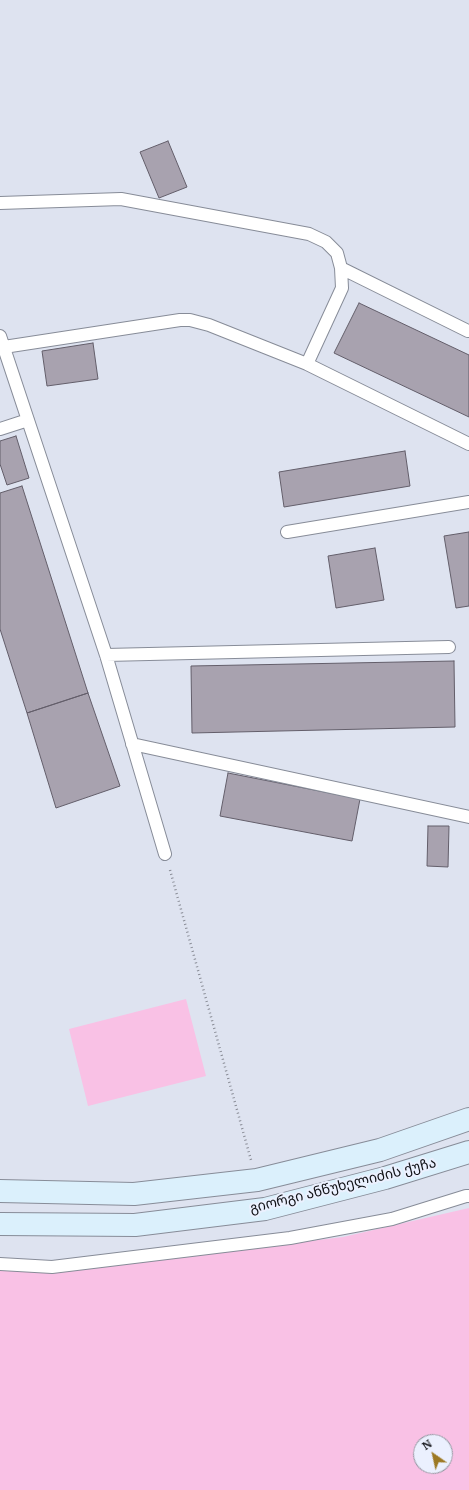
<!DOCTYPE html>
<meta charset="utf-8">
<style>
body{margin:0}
#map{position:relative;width:469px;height:1490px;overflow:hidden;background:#dee3f0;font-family:Merriweather,serif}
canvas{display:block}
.north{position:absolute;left:413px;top:1434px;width:40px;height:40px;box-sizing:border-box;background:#ebf0fe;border:1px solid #9397a1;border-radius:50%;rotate:326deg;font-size:11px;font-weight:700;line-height:16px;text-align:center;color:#101116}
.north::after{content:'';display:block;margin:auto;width:14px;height:18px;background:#9d7924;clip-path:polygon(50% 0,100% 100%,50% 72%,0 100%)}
</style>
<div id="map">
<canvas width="469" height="1490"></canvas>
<div class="north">N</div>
</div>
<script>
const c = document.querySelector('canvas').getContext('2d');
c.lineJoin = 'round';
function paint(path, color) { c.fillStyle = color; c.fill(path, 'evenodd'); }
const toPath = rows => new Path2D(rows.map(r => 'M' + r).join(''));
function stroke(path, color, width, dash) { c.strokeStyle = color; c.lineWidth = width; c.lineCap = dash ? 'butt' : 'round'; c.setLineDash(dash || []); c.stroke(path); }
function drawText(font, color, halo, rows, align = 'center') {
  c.font = font + ' Merriweather,"Noto Sans Georgian",serif'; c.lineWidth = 4; c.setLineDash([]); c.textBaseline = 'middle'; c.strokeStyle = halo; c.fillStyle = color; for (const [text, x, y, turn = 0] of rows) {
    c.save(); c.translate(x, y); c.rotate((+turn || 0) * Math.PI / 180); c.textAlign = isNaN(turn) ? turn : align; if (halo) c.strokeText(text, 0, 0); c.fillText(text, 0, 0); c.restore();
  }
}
paint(toPath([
 [186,999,206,1076,88,1106,69,1029],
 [469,1208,469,1490,0,1490,0,1270,50,1272,343,1237],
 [421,1442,445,1442,445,1466,421,1466]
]), '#f9c1e5');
const building = toPath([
 [168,141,187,187,159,198,140,152,168,141],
 [359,303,469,355,469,417,334,353,359,303],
 [93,343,98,379,47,386,42,351,93,343],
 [16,436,29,478,7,485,0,464,0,441,16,436],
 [405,451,410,486,284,507,279,472,405,451],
 [22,486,88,693,27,713,0,629,0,493,22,486],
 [469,532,469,606,456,608,444,536,469,532],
 [375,548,384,600,336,608,328,556,375,548],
 [454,661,455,727,192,733,191,666,454,661],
 [88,693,120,786,56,808,27,713,88,693],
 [228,773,360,799,352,841,220,816,228,773],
 [428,826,449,826,448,867,427,866,428,826]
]);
paint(building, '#a8a2af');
stroke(building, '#635e6a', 1);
const service = toPath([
 [0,203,121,199,309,234,326,242,337,253,341,268,342,288,307,364],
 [341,268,468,331],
 [0,336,106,655,165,854],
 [4,347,180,320,190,320,209,325,307,364,469,444],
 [0,429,28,420],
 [287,532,469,502],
 [106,655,449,647],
 [132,744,469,817],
 [0,1264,52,1267,290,1238,392,1219,466,1196,469,1196]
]);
const secondary = toPath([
 [0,1191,134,1194,257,1180,380,1150,469,1119],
 [0,1224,135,1225,265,1209,385,1178,469,1152]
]);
stroke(service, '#878c98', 14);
stroke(secondary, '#878c98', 24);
stroke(toPath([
 [170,870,251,1160]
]), '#8b8e98', 2.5, [1, 3]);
stroke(service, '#fff', 12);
stroke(secondary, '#dbf0fc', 22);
drawText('14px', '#101116', '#ebf0fe', [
 ["გიორგი ანწუხელიძის ქუჩა",343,1186,-14]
]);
</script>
